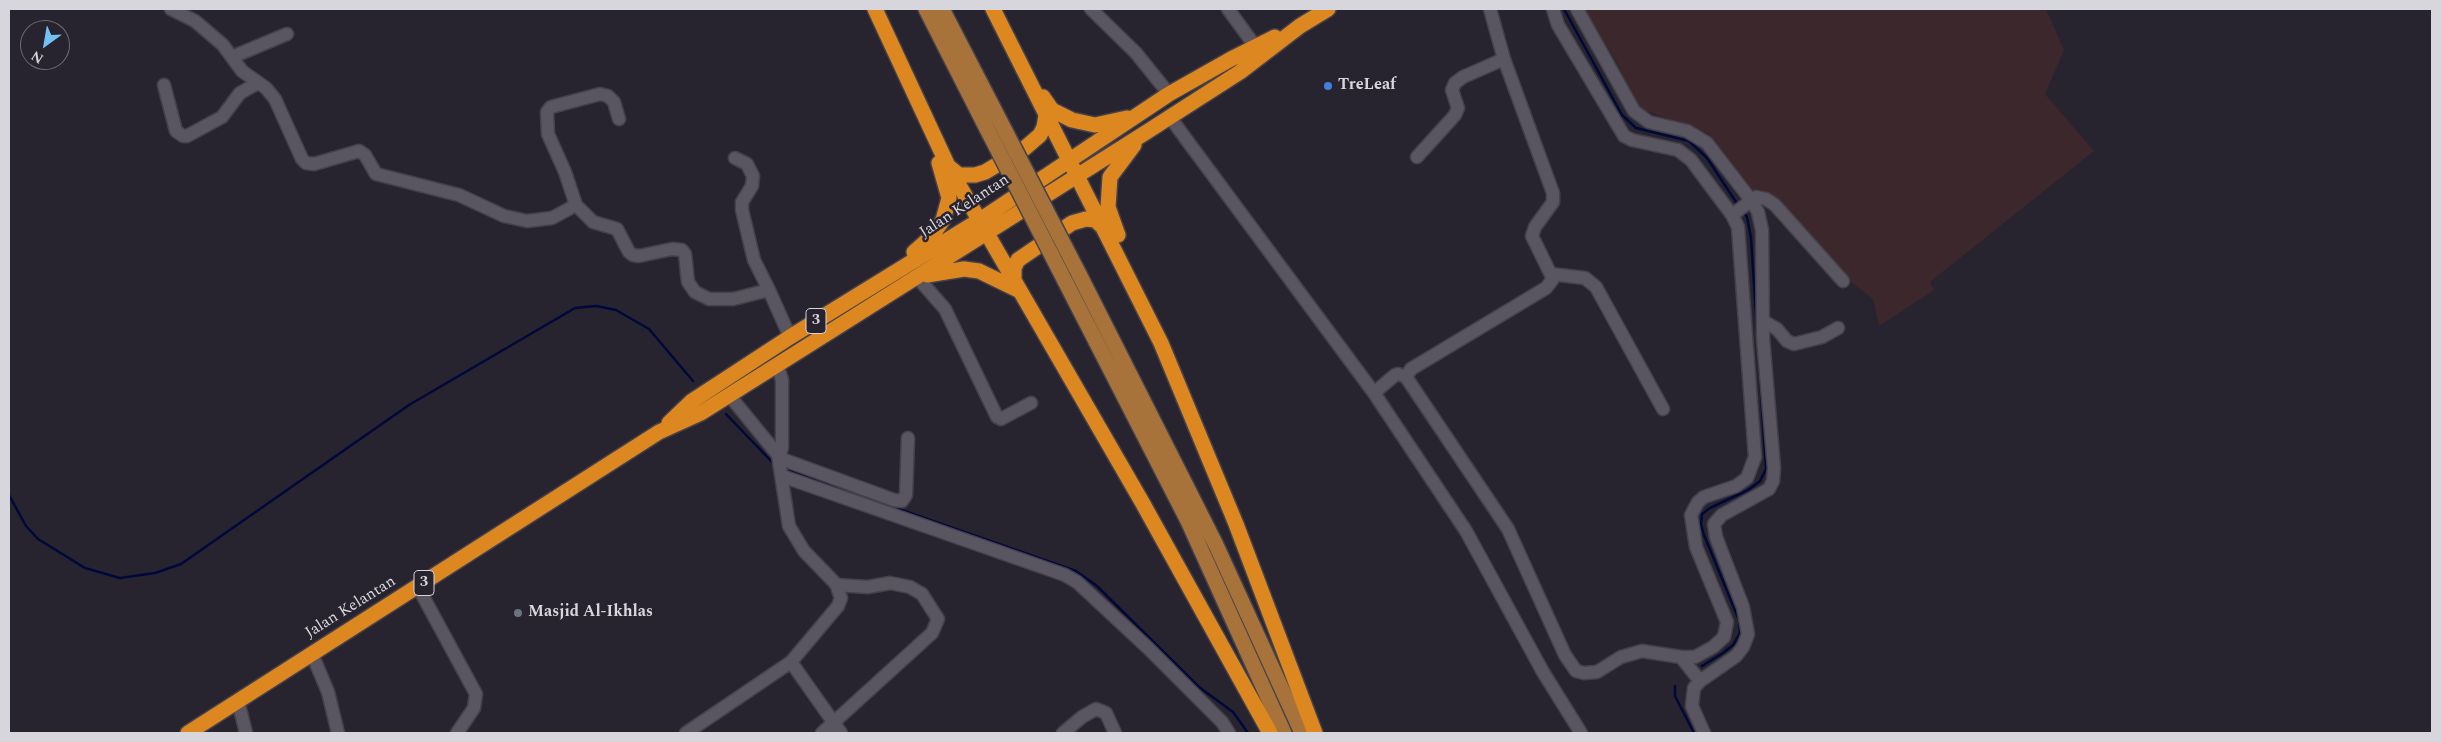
<!DOCTYPE html>
<style>
body{margin:0}
#map{position:relative;width:2441px;height:742px;overflow:hidden;background:#27242f;font-family:Spectral,serif}
canvas{display:block}
.frame{position:absolute;inset:0;border:10px solid #d8d6dd;pointer-events:none}
.north{position:absolute;left:20px;top:20px;width:50px;height:50px;box-sizing:border-box;background:#27242f;border:1px solid #6e6b75;border-radius:50%;rotate:212deg;font-size:14px;font-weight:700;line-height:20px;text-align:center;color:#d8d6dd}
.north::after{content:'';display:block;margin:auto;width:18px;height:22px;background:#71c1f5;clip-path:polygon(50% 0,100% 100%,50% 72%,0 100%)}
</style>
<div id="map">
<canvas width="2441" height="742"></canvas>
<div class="frame"></div>
<div class="north">N</div>
</div>
<script>
const c = document.querySelector('canvas').getContext('2d');
c.lineJoin = 'round';
function paint(path, color) { c.fillStyle = color; c.fill(path, 'evenodd'); }
const toPath = rows => new Path2D(rows.map(r => 'M' + r).join(''));
function stroke(path, color, width, dash) { c.strokeStyle = color; c.lineWidth = width; c.lineCap = dash ? 'butt' : 'round'; c.setLineDash(dash || []); c.stroke(path); }
function drawText(font, color, halo, rows, align = 'center') {
  c.font = font + ' Spectral,serif'; c.lineWidth = 5; c.setLineDash([]); c.textBaseline = 'middle'; c.strokeStyle = halo; c.fillStyle = color; for (const [text, x, y, turn = 0] of rows) {
    c.save(); c.translate(x, y); c.rotate((+turn || 0) * Math.PI / 180); c.textAlign = isNaN(turn) ? turn : align; if (halo) c.strokeText(text, 0, 0); c.fillText(text, 0, 0); c.restore();
  }
}
paint(toPath([
 [1583,9,2046,9,2064,50,2045,94,2094,151,1930,282,1934,290,1879,326,1873,299,1841,274,1755,194,1709,134,1644,110,1634,100,1616,61,1585,14]
]), '#3b272c');
stroke(toPath([
 [1564,9,1622,115,1636,128,1689,141,1707,158,1738,205],
 [726,414,773,463],
 [790,471,1076,571,1097,586,1199,687,1233,712,1248,733],
 [9,495,26,526,38,539,85,568,120,578,155,573,181,564,409,405,575,308,596,306,616,310,649,329,693,381],
 [1702,666,1723,653,1733,645,1740,633,1739,620,1704,535,1701,524,1702,514,1710,508,1748,490,1760,481,1766,469,1751,238,1747,217,1743,211],
 [1675,686,1675,696,1694,733]
]), '#00083a', 2.5);
const minor = toPath([
 [171,9,195,21,223,45,242,71,266,88,275,99,302,159,306,163,314,164,359,151,365,155,376,174,459,195,504,216,527,221,552,218,576,205,593,222,617,229,629,252,633,255,639,256,672,249,682,250,685,254,688,282,695,292,709,299,733,299,769,290,790,337],
 [1091,9,1136,53,1169,94],
 [1228,9,1255,46],
 [1577,9,1634,111,1649,122,1687,131,1707,143,1751,200,1758,212,1762,230,1763,338,1774,468,1773,481,1769,489,1722,515,1714,524,1716,537,1743,607,1748,634,1743,647,1736,656,1700,681,1694,688,1692,706,1704,733],
 [232,57,287,34],
 [164,85,176,131,183,136,187,136,222,117,240,93,258,83],
 [1169,116,1374,393,1466,531,1543,672,1581,733],
 [1417,157,1455,115,1458,108,1452,90,1455,83,1463,77,1504,59],
 [735,158,747,164,753,176,752,186,742,202,742,210,754,260,769,290],
 [576,205,565,172,548,134,547,112,551,107,600,94,608,96,614,102,619,119],
 [1732,215,1756,197,1766,199,1775,205,1843,281],
 [1551,274,1585,278,1596,287,1663,409],
 [917,277,945,309,997,417,1001,419,1031,403],
 [1763,321,1777,329,1787,341,1794,344,1822,337,1838,328],
 [777,364,782,380,782,447,779,458,894,500,902,501,906,495,908,438],
 [1406,377,1411,369,1546,288,1553,279,1532,236,1535,227,1553,202,1553,193,1504,59,1490,9],
 [1374,393,1395,375,1398,374,1406,377,1508,529,1565,655,1576,671,1584,673,1597,672,1621,657,1642,651,1681,657,1695,657,1713,647,1724,637,1727,622,1696,547,1691,515,1698,502,1704,497,1736,486,1747,478,1755,457,1738,227,1732,215,1691,160,1678,150,1632,140,1624,136,1558,25,1553,9],
 [782,476,1065,575,1077,582,1148,648,1222,722,1229,733],
 [418,587,476,694,474,708,457,733],
 [312,654,328,692,338,733],
 [1681,657,1700,681],
 [791,662,841,733],
 [238,701,246,733],
 [686,733,791,662,838,606,841,598,836,584,804,551,789,526,778,455,729,395],
 [822,733,932,633,938,619,922,594,910,587,890,583,868,587,836,585],
 [1063,733,1082,717,1096,709,1106,713,1115,733]
]);
const major = toPath([
 [926,9,987,129],
 [942,9,1001,123],
 [1079,274,1216,545,1302,733],
 [1065,281,1188,521,1284,733]
]);
const highway = toPath([
 [875,9,948,166,1142,502,1270,733],
 [993,9,1161,343,1236,524,1315,733],
 [1043,97,1052,110,1072,120,1095,125,1127,118],
 [948,166,959,175,975,175,985,172,1025,148,1040,135,1044,127,1046,115],
 [1118,235,1108,207,1110,177,1134,145],
 [914,252,931,237,943,220,949,198,939,163],
 [927,275,964,269,979,271,1020,291],
 [1014,280,1014,268,1018,260,1072,223,1086,219,1095,220,1105,229],
 [669,423,692,401,790,337,980,220,1169,94,1231,59,1275,37],
 [188,733,659,432,701,413,1145,133,1240,72,1300,26,1328,9]
]);
stroke(minor, '#44414a', 15);
stroke(major, '#44414a', 18);
stroke(highway, '#44414a', 18);
stroke(minor, '#595561', 12);
stroke(major, '#a8733a', 15);
stroke(highway, '#dd8720', 15);
const majorBridge = toPath([
 [1001,123,1079,274],
 [987,129,1065,281]
]);
stroke(majorBridge, '#44414a', 18, []);
stroke(majorBridge, '#a8733a', 15);
for (const [x, y, r, color] of [
 [1328,86,5,"#3f7fe0"],
 [518,613,5,"#6b7280"]
]) { const dot = new Path2D(); dot.arc(x, y, r, 0, 2 * Math.PI); c.fillStyle = color; c.fill(dot); stroke(dot, '#27242f', 2); }
for (const [x, y, w] of [
 [816,321,20],
 [424,583,20]
]) { const box = new Path2D(); box.roundRect(x - w / 2, y - 12.5, w, 25, 4); c.fillStyle = '#27242f'; c.fill(box); stroke(box, '#d8d6dd', 1); }
drawText('bold 15px', '#d8d6dd', null, [
 ["3",816,321],
 ["3",424,583]
]);
drawText('bold 16px', '#d8d6dd', '#27242f', [
 ["TreLeaf",1338,86],
 ["Masjid Al-Ikhlas",528,613]
], 'left');
drawText('16px', '#d8d6dd', '#27242f', [
 ["Jalan Kelantan",965,207,-33],
 ["Jalan Kelantan",351,608,-32]
]);
</script>
